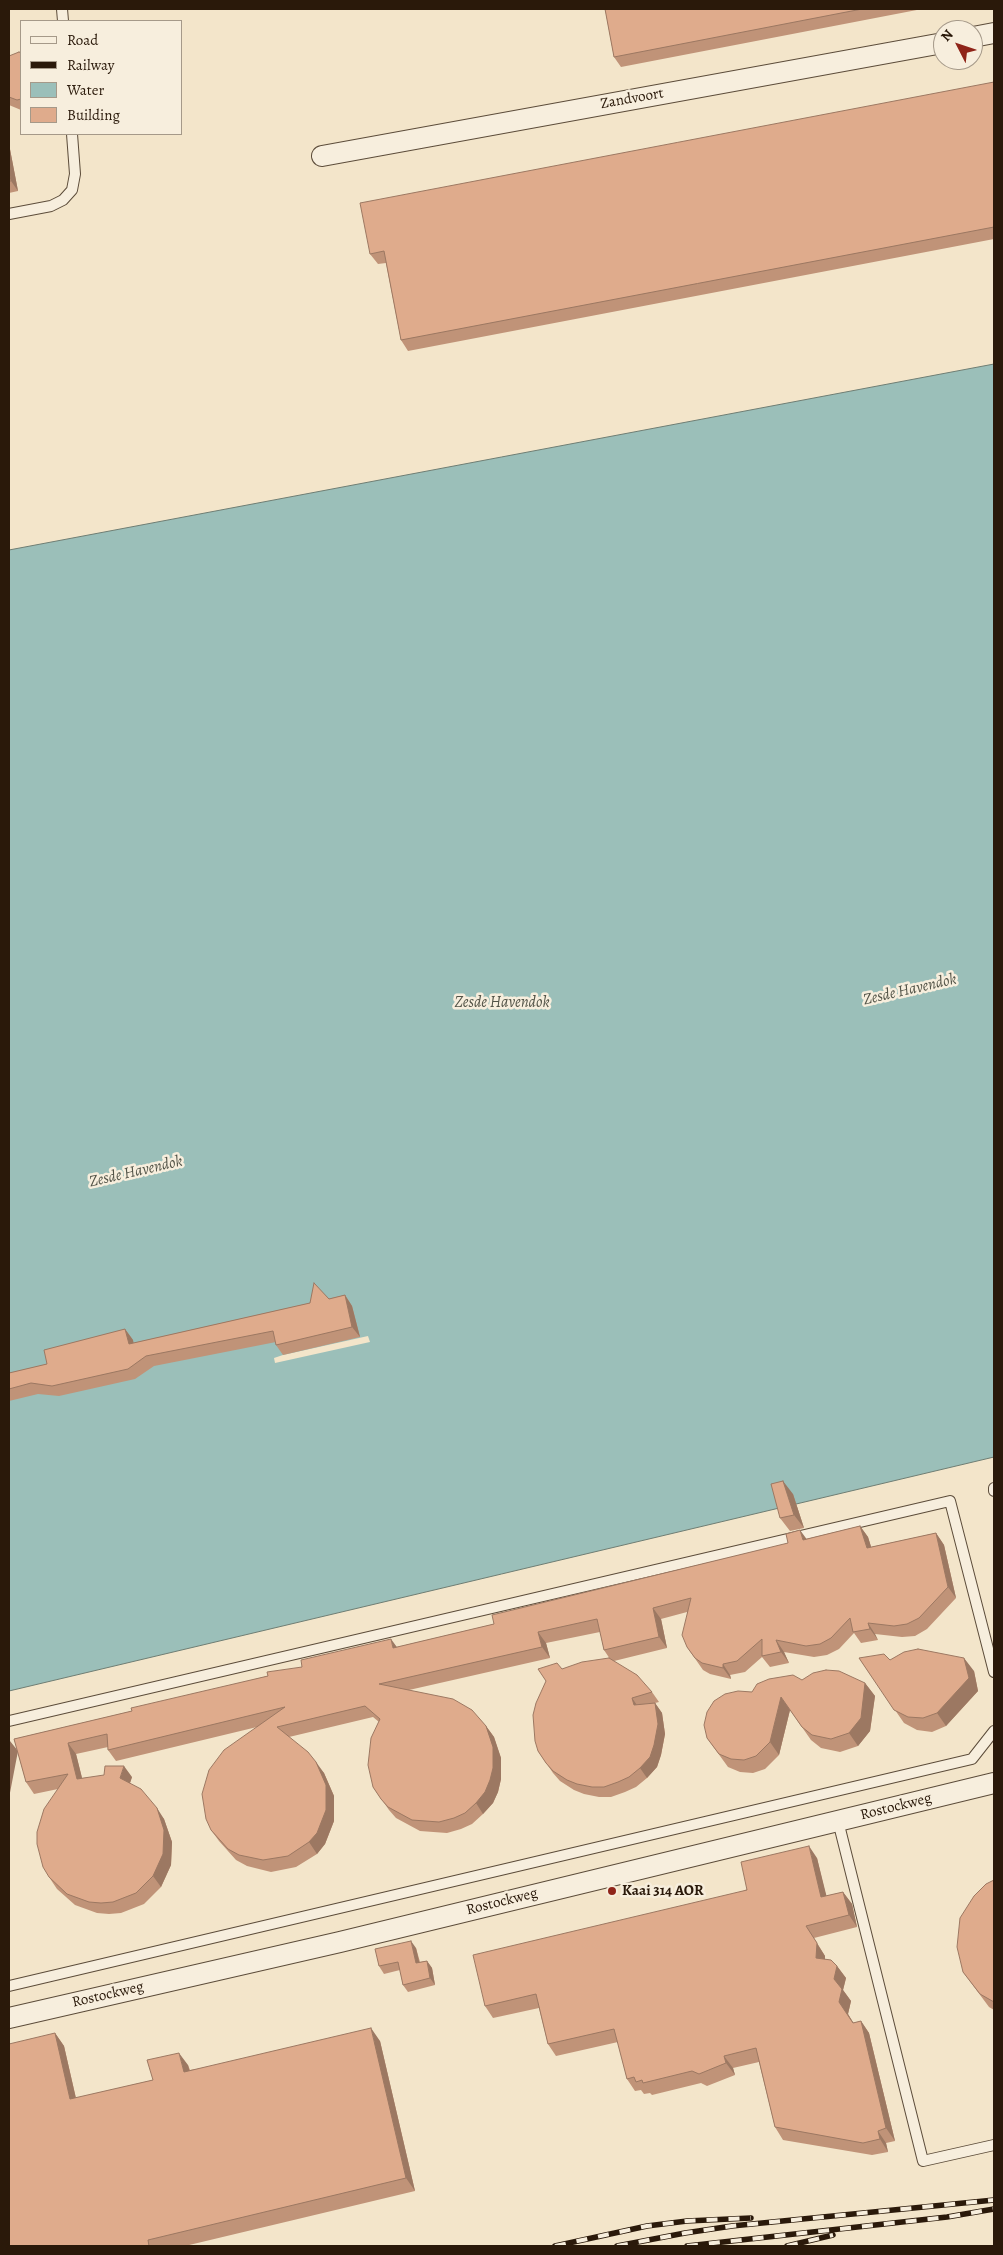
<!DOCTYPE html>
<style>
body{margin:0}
#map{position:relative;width:1003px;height:2255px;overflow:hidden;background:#f3e5ca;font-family:Alegreya,serif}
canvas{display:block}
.frame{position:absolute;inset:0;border:10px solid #2a190a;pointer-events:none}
.legend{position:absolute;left:20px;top:20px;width:162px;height:115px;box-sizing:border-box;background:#f7eedd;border:1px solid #a59989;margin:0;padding:6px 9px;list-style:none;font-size:15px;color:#2a190a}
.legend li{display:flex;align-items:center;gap:10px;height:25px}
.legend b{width:25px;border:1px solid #a59989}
.north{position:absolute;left:933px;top:20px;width:50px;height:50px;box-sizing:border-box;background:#f7eedd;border:1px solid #a59989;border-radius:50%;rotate:311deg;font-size:14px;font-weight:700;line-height:20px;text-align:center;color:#2a190a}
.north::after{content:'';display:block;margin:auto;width:18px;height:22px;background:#8f2418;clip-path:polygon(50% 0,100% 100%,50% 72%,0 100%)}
</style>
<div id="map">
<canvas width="1003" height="2255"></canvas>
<div class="frame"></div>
<ul class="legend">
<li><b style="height:6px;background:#f7eedd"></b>Road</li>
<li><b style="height:6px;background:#2a190a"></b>Railway</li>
<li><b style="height:14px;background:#9bbfb9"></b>Water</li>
<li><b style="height:14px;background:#dfab8c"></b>Building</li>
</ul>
<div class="north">N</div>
</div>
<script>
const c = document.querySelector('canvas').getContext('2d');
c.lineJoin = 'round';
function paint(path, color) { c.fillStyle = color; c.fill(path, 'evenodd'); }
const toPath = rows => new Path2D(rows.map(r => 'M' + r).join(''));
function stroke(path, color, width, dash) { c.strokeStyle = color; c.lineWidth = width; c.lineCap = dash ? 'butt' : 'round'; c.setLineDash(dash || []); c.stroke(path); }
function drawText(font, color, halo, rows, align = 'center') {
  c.font = font + ' Alegreya,serif'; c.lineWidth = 5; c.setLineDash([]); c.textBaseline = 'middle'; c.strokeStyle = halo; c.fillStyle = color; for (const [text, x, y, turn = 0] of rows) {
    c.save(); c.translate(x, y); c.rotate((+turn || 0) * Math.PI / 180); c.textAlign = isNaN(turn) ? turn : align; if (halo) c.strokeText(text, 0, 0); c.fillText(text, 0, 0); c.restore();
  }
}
const water = toPath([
 [994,364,994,1457,9,1691,9,550,994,364]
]);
paint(water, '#9bbfb9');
stroke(water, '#6e7d73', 1);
paint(toPath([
 [368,1336,370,1342,275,1363,274,1358,283,1355]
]), '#f3e5ca');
const lane = toPath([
 [62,9,63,21],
 [9,214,51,206,63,200,72,190,75,174,72,134],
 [994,1488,994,1491],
 [9,1721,950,1501,994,1672],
 [838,1821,923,2161,994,2145],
 [9,1986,972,1759,994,1731]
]);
const street = toPath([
 [973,37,994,33],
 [322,156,943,43],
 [9,2018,340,1942,994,1783]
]);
stroke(lane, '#5c4c3a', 12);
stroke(street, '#5c4c3a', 22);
stroke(lane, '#f7eedd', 10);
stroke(street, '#f7eedd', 20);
const rail = toPath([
 [555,2246,647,2226,687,2221,751,2218],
 [617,2246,685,2233,732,2226,994,2200],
 [687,2246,947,2217,994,2209],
 [787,2246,833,2235]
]);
stroke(rail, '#2a190a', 5.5);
stroke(rail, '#f7eedd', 4, [11]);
paint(toPath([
 [605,9,922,9,621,67,614,57],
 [21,53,21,110,9,105,9,56],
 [994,82,994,239,408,351,401,340,386,263,378,264,370,254],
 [9,144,18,191,9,193],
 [345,1295,352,1306,360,1337,283,1355,276,1345,276,1342,154,1366,135,1379,59,1396,38,1394,9,1401,9,1373,47,1364,125,1329,133,1340,133,1343],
 [793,1494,804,1528,790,1531,780,1518],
 [860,1526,868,1537,871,1547,936,1533,944,1545,956,1598,927,1629,915,1636,902,1637,875,1634,878,1640,861,1643,854,1633,839,1649,827,1655,814,1657,784,1652,789,1663,770,1667,762,1657,745,1672,730,1675,731,1679,710,1674,703,1670,687,1647,687,1612,661,1619,667,1648,614,1661,652,1692,659,1702,655,1703,662,1713,665,1734,661,1755,657,1767,647,1778,636,1787,625,1792,611,1797,599,1797,584,1794,574,1790,560,1781,553,1773,538,1751,562,1669,610,1659,604,1650,600,1632,546,1643,550,1658,409,1690,486,1726,494,1737,501,1758,501,1779,498,1792,493,1803,483,1814,472,1824,461,1829,447,1833,420,1831,396,1818,389,1810,373,1787,379,1722,373,1717,289,1737,324,1773,334,1796,334,1821,325,1844,317,1854,296,1867,271,1872,247,1866,236,1860,219,1841,211,1830,257,1727,116,1761,108,1750,108,1747,76,1754,82,1778,132,1777,130,1783,164,1819,172,1842,171,1865,161,1887,144,1904,121,1913,109,1914,97,1913,75,1905,57,1889,49,1877,58,1789,34,1794,26,1782,14,1739,132,1711,302,1667,397,1647,494,1624,806,1539],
 [859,1658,890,1660,974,1671,978,1691,946,1726,932,1732,917,1730,904,1723],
 [802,1680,865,1683,875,1696,870,1731,858,1746,840,1752,821,1748,811,1740,790,1710,779,1755,765,1769,753,1773,740,1772,728,1767,707,1738,752,1692],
 [817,1858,826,1896,843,1892,852,1904,857,1927,814,1938,825,1956,825,1959,837,1966,846,1978,843,1990,851,2001,848,2014,853,2023,861,2021,869,2033,895,2141,886,2143,888,2152,872,2155,783,2140,775,2127,759,2062,733,2068,735,2075,707,2086,701,2083,652,2095,650,2093,644,2094,641,2090,635,2091,627,2079,618,2042,556,2056,548,2044,539,2008,493,2018,485,2006],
 [994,1880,994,2010,989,2007,963,1972],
 [416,1948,420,1962,427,1961,432,1968,435,1985,408,1992,403,1985,400,1970,384,1974,379,1966],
 [55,2033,64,2046,76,2098,153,2080,188,2065,190,2070,380,2041,415,2191,185,2246,9,2246]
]), '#c09378');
paint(toPath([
 [9,144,18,191,11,181,9,170],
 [345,1295,352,1306,360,1337,352,1327],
 [125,1329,133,1340,136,1354,129,1344],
 [783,1481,793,1494,804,1528,794,1515],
 [860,1526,868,1537,875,1559,867,1548],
 [800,1530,808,1541,803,1540],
 [936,1533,944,1545,956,1598,948,1587],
 [653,1608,661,1619,667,1648,659,1637],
 [868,1623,875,1634,878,1640,870,1629],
 [538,1632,546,1643,550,1658,542,1647],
 [391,1639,399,1650,393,1648],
 [776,1640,784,1652,789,1663,781,1652],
 [964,1658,974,1671,978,1691,946,1726,937,1713],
 [723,1664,730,1675,731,1679,723,1668],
 [865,1683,875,1696,870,1731,858,1746,849,1733],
 [781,1697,790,1710,779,1755,770,1742],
 [632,1698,639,1708,634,1705],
 [655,1703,662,1713,665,1734,661,1755,657,1767,647,1778,640,1768],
 [486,1726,494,1737,501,1758,501,1779,498,1792,493,1803,483,1814,476,1803],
 [10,1741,18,1751,9,1798,9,1749],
 [68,1743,76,1754,85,1790,77,1779],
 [316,1762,324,1773,334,1796,334,1821,325,1844,317,1854,309,1842],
 [124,1766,132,1777,128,1789,120,1778],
 [157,1808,164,1819,172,1842,171,1865,161,1887,153,1876],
 [809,1846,817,1858,830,1910,821,1897],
 [843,1892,852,1904,857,1927,849,1915],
 [9,1894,10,1896,10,1910,9,1913],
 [806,1926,825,1956,825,1970,816,1958],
 [411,1941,416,1948,421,1970,416,1963],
 [427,1961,432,1968,435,1985,430,1978],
 [837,1966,846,1978,843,1990,851,2001,848,2014,861,2035,839,2002,834,1979],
 [861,2021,869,2033,895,2141,886,2128],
 [371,2028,380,2041,415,2191,406,2178],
 [55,2033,64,2046,79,2112,70,2099],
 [179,2053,188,2065,193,2085,184,2072],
 [724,2056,733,2068,735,2075,726,2063],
 [878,2131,886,2143,888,2152,880,2139]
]), '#9c7862');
const building = toPath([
 [605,9,862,9,614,57,605,9],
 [19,52,21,53,21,99,17,100,9,97,9,56,19,52],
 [994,82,994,227,401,340,384,251,370,254,360,203,994,82],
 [9,170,11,181,9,181,9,170],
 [314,1283,329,1299,345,1295,352,1327,276,1345,273,1331,146,1356,128,1369,52,1386,31,1383,9,1389,9,1373,47,1364,44,1350,125,1329,129,1344,310,1303,314,1283],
 [783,1481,794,1515,780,1518,771,1484,783,1481],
 [860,1526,867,1548,936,1533,948,1587,919,1618,907,1624,894,1626,868,1623,870,1629,853,1632,850,1618,831,1638,820,1644,806,1646,776,1640,781,1652,762,1656,762,1639,737,1661,723,1664,723,1668,702,1663,695,1658,687,1647,682,1635,691,1598,653,1608,659,1637,604,1650,597,1619,538,1632,542,1647,379,1684,453,1699,472,1710,486,1726,493,1747,493,1768,490,1780,485,1792,476,1803,465,1813,454,1818,439,1822,412,1820,388,1807,381,1799,373,1787,368,1765,371,1738,380,1719,365,1706,277,1727,308,1752,316,1762,326,1785,326,1810,317,1833,309,1842,288,1856,263,1860,239,1855,228,1849,211,1830,206,1819,202,1794,209,1770,224,1750,285,1707,108,1750,107,1734,68,1743,77,1779,104,1775,105,1766,124,1766,120,1778,141,1789,157,1808,164,1830,163,1854,153,1876,136,1893,113,1902,101,1903,89,1902,67,1894,49,1877,43,1867,37,1844,37,1832,44,1809,68,1774,26,1782,14,1739,132,1711,131,1708,268,1676,267,1672,302,1667,301,1660,391,1639,393,1648,494,1624,492,1615,788,1543,786,1534,800,1530,803,1540,860,1526],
 [918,1649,964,1658,969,1678,937,1713,923,1718,908,1717,894,1710,859,1658,884,1654,890,1660,904,1652,918,1649],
 [609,1658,637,1675,652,1692,632,1698,634,1705,655,1703,658,1724,654,1745,650,1757,640,1768,629,1777,618,1782,604,1787,592,1787,577,1784,567,1780,553,1771,546,1763,538,1751,535,1741,533,1715,536,1703,546,1681,538,1669,557,1663,562,1669,582,1662,609,1658],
 [826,1670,839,1671,865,1683,861,1718,849,1733,831,1739,812,1735,802,1727,781,1697,770,1742,756,1756,744,1760,731,1759,719,1754,707,1738,704,1725,707,1712,714,1701,725,1694,738,1691,752,1692,757,1684,769,1679,793,1675,802,1680,813,1673,826,1670],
 [809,1846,821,1897,843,1892,849,1915,806,1926,817,1943,816,1958,831,1960,837,1966,834,1979,842,1989,839,2002,853,2023,861,2021,886,2128,878,2131,880,2139,863,2143,775,2127,756,2048,724,2056,726,2063,699,2074,692,2071,643,2083,642,2080,636,2082,634,2077,627,2079,614,2029,548,2044,536,1994,485,2006,473,1955,747,1890,741,1862,809,1846],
 [994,1880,994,2002,980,1994,963,1972,957,1947,960,1918,974,1896,986,1884,994,1880],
 [411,1941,416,1963,427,1961,430,1978,403,1985,398,1962,379,1966,375,1949,411,1941],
 [371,2028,406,2178,148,2240,149,2246,9,2246,9,2044,55,2033,70,2099,153,2080,147,2060,179,2053,184,2072,371,2028]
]);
paint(building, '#dfab8c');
stroke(building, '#9c7862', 1);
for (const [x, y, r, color] of [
 [612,1891,5,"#8f2418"]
]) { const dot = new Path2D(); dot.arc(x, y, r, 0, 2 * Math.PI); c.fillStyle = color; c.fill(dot); stroke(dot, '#f7eedd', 2); }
drawText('15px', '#2a190a', '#f7eedd', [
 ["Zandvoort",632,99,-10],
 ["Rostockweg",896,1807,-14],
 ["Rostockweg",502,1902,-14],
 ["Rostockweg",108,1995,-13]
]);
drawText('bold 15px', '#2a190a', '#f7eedd', [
 ["Kaai 314 AOR",622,1891]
], 'left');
drawText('italic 16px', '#525347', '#f7eedd', [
 ["Zesde Havendok",910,990,-13],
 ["Zesde Havendok",502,1003],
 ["Zesde Havendok",136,1172,-13]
]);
</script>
